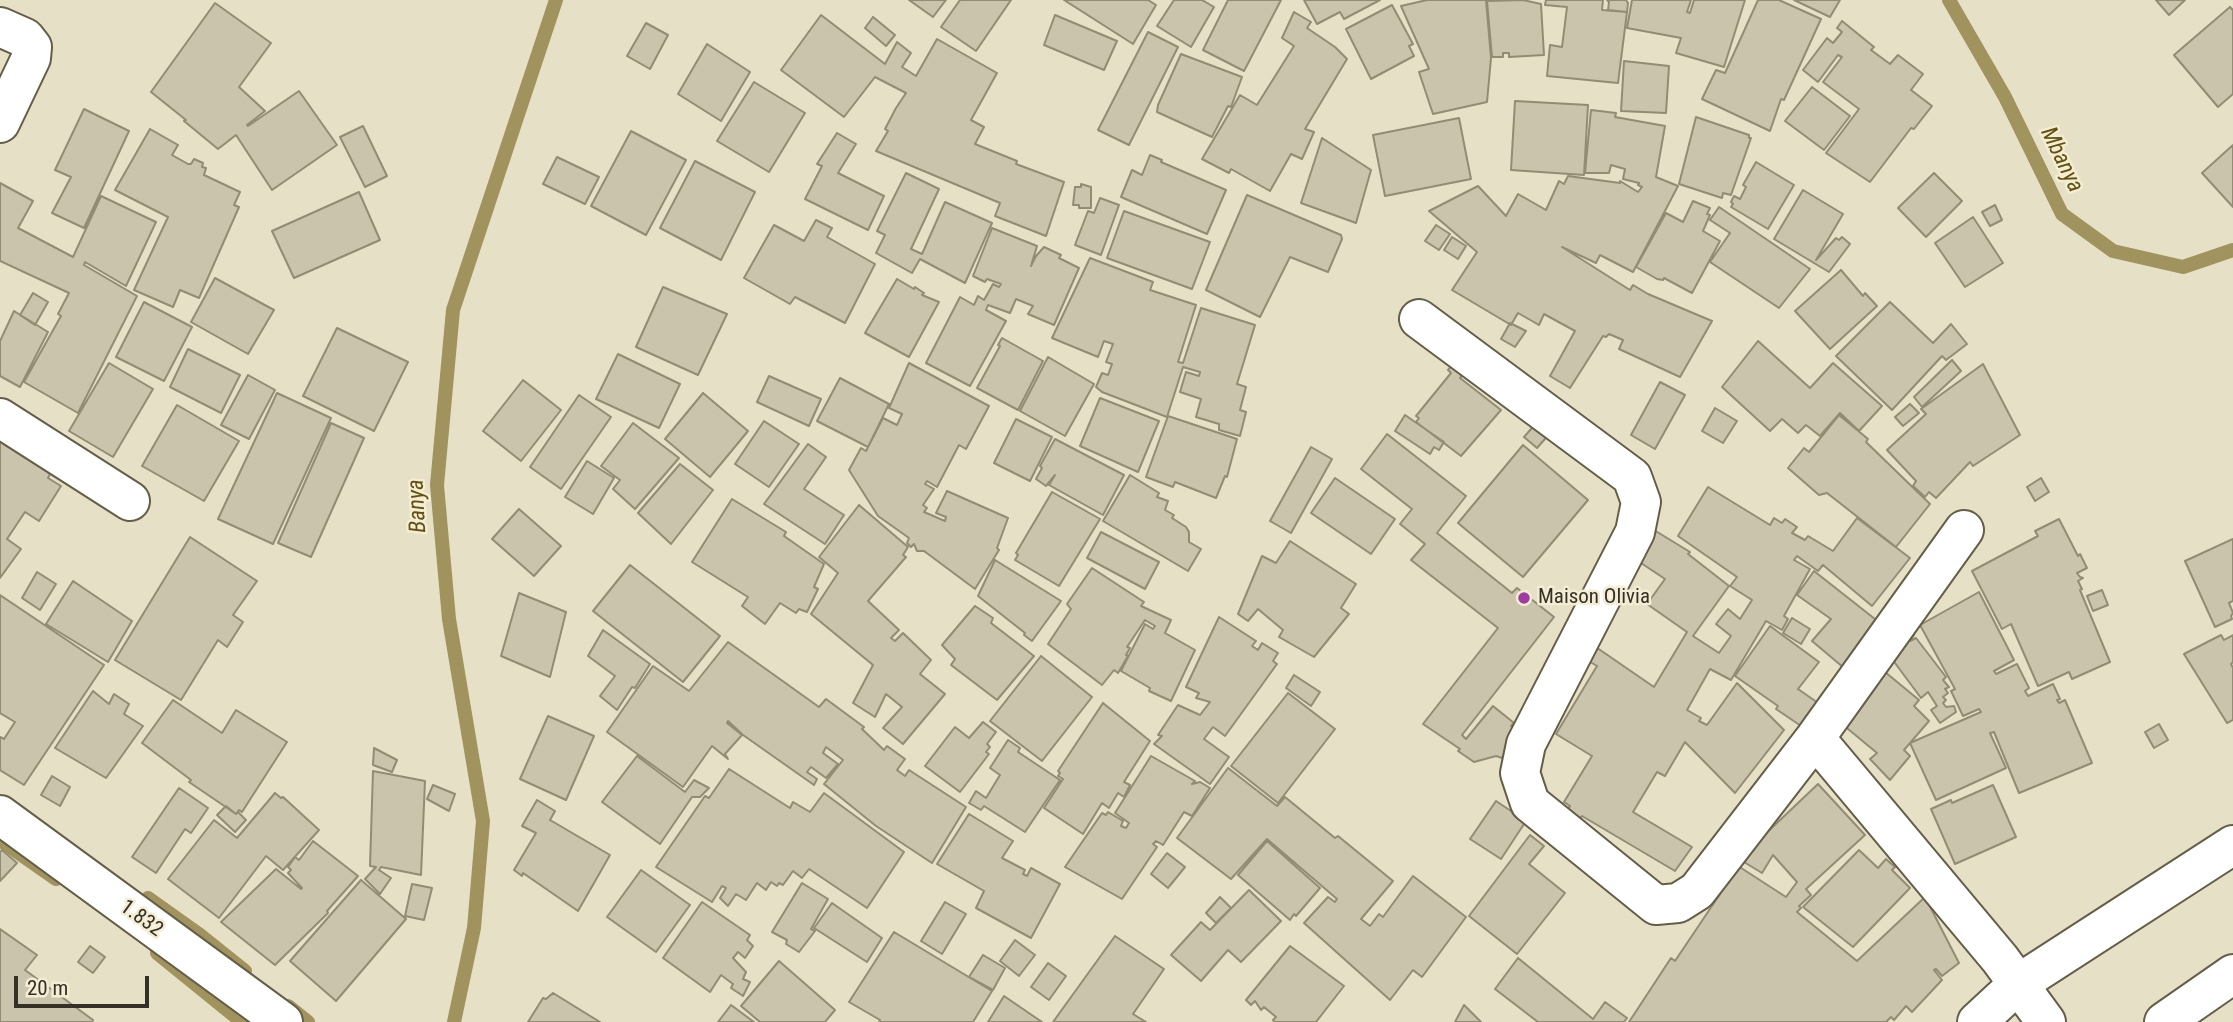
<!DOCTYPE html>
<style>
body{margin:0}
#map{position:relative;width:2233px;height:1022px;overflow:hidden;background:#e6e0c7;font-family:"Roboto Condensed",sans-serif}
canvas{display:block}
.scale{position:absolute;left:14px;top:976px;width:135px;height:32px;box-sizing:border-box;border:4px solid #333027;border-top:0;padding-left:9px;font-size:21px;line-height:24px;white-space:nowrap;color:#333027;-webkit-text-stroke:5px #f4edd4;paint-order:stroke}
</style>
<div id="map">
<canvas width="2233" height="1022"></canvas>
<div class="scale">20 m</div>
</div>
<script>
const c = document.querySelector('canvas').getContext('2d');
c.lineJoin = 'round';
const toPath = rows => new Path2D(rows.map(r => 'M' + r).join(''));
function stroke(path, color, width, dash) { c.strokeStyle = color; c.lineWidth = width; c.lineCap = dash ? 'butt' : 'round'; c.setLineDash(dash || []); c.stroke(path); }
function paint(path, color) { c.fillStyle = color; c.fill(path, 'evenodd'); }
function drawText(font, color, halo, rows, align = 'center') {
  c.font = font + ' "Roboto Condensed",sans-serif'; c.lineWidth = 5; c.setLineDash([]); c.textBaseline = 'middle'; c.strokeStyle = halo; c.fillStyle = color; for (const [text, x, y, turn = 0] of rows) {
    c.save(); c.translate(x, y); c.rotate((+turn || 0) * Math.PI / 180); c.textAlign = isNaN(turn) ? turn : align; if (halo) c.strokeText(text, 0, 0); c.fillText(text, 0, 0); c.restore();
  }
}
stroke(toPath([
 [1949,0,2005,97,2062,214,2113,251,2183,267,2233,250],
 [0,840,56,879],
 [148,898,200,935,245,971],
 [157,953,242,1022],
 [288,1006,308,1022],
 [454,1022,474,928,483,821,449,619,437,485,453,310,556,0]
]), '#a1935d', 14);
const building = toPath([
 [909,0,946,0,933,17,909,0],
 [960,0,1011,0,976,51,941,27,960,0],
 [1064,0,1148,0,1156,5,1133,44,1064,0],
 [1174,0,1202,0,1214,7,1191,47,1157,26,1174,0],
 [1228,0,1281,0,1244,71,1203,50,1228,0],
 [1304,0,1380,0,1344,19,1340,12,1317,24,1304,0],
 [1427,0,1486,0,1491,58,1487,102,1433,114,1419,72,1429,69,1401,6,1427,0],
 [1523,0,1541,4,1544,55,1509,57,1509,53,1503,53,1503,57,1492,57,1487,1,1523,0],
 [1546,0,1603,0,1602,10,1627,12,1618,83,1547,76,1550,45,1562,47,1567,7,1545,5,1546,0],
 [1607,0,1626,0,1628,3,1627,12,1608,10,1609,2,1607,0],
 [1632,0,1691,0,1687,12,1690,13,1694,0,1745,0,1724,67,1676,53,1681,38,1627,28,1632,0],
 [1758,0,1779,0,1821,19,1784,100,1781,99,1770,131,1702,99,1716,70,1725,73,1758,0],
 [1794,0,1840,0,1830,17,1794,0],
 [2156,0,2185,0,2169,15,2156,0],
 [215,3,271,43,239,87,265,111,247,125,248,126,299,91,337,145,272,190,236,135,218,149,184,121,186,120,151,92,215,3],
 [1392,5,1413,44,1409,46,1414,56,1371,79,1346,29,1392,5],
 [2230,7,2233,10,2233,94,2218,107,2174,55,2230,7],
 [1294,12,1311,22,1307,28,1335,47,1347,59,1305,129,1314,132,1302,159,1291,154,1270,191,1231,169,1229,173,1202,159,1240,95,1257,105,1294,46,1282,38,1294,12],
 [821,15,885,64,897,42,911,53,902,67,916,76,937,39,997,73,971,120,984,127,975,144,1017,161,1016,164,1064,182,1046,236,995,216,1000,203,876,151,888,131,885,129,896,108,906,93,875,77,844,117,781,70,821,15],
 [1055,15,1117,41,1104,70,1044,45,1055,15],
 [873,17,895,35,886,46,865,28,873,17],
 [1842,21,1874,47,1871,50,1890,64,1898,55,1923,74,1911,90,1932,106,1914,129,1911,128,1870,182,1826,153,1859,109,1823,82,1842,57,1838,55,1818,82,1803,70,1827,38,1833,43,1842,32,1837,28,1842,21],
 [646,23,668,35,650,69,627,56,646,23],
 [1148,32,1178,47,1129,145,1098,130,1148,32],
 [707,44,750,72,721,121,678,94,707,44],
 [1181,54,1242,77,1231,107,1228,106,1212,137,1157,112,1158,105,1181,54],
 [1624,61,1669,66,1666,113,1621,111,1624,61],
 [754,82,805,113,769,172,717,141,754,82],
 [1812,87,1850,116,1824,150,1785,121,1812,87],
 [1515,101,1588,105,1584,175,1511,170,1515,101],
 [84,109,129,131,84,228,52,213,71,177,55,170,84,109],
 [1591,110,1616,113,1615,117,1665,126,1656,177,1678,186,1633,272,1600,255,1596,263,1562,247,1630,290,1633,285,1648,294,1712,321,1680,377,1619,349,1623,340,1609,334,1606,337,1603,336,1570,388,1550,376,1575,331,1544,314,1539,325,1518,313,1511,325,1452,290,1477,252,1429,211,1478,186,1506,216,1518,194,1546,210,1559,181,1564,184,1568,176,1620,183,1620,181,1638,192,1642,187,1638,185,1639,183,1623,179,1625,169,1611,165,1609,173,1585,173,1591,110],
 [1696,117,1749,135,1749,138,1751,138,1731,195,1723,193,1722,198,1679,184,1696,117],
 [1459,118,1471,179,1385,196,1373,135,1459,118],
 [363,126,387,176,365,187,340,137,363,126],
 [150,129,178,145,172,155,188,164,191,164,194,159,203,163,202,167,206,168,204,175,240,192,234,205,239,207,199,298,180,290,173,307,134,290,168,217,115,190,150,129],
 [631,131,686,160,646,235,591,206,631,131],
 [837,133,856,144,838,173,884,196,868,230,805,199,822,166,817,164,837,133],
 [1322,138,1371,170,1356,223,1301,203,1322,138],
 [2233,145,2233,207,2202,173,2233,145],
 [1150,155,1162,160,1161,162,1226,190,1207,234,1121,197,1132,170,1142,175,1150,155],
 [557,157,599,177,585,204,543,184,557,157],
 [695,161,755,192,721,260,660,228,695,161],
 [1756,162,1794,185,1768,229,1731,207,1733,204,1731,202,1734,196,1740,199,1746,187,1743,185,1756,162],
 [906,173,939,189,911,249,922,254,945,202,992,223,965,283,920,259,912,273,876,253,885,235,877,231,906,173],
 [1934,173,1962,201,1926,237,1898,208,1934,173],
 [0,183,33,201,18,228,73,257,101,196,156,222,126,286,85,262,84,265,137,296,78,413,24,382,61,316,58,314,69,293,0,261,0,183],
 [1081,184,1091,187,1091,208,1079,208,1079,205,1073,205,1075,187,1081,187,1081,184],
 [1803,190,1843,214,1816,260,1836,238,1839,240,1842,237,1850,244,1829,272,1774,239,1803,190],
 [359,192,380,240,294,278,272,231,359,192],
 [1247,195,1341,235,1342,239,1328,272,1290,257,1260,317,1206,290,1247,195],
 [1100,198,1119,205,1101,255,1075,245,1088,211,1094,213,1100,198],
 [1693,201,1710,208,1707,214,1710,215,1703,231,1720,241,1692,293,1664,278,1663,280,1657,279,1636,267,1666,213,1683,222,1693,201],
 [1995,205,2002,220,1990,226,1982,212,1995,205],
 [1719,207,1810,269,1779,308,1710,262,1730,233,1710,220,1719,207],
 [1124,211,1210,242,1192,289,1107,258,1124,211],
 [1973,217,2003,263,1965,287,1935,243,1973,217],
 [816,220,832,228,827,237,875,264,845,323,795,297,790,304,744,278,774,225,804,241,816,220],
 [1436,225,1450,234,1439,250,1425,241,1436,225],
 [992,228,1037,246,1031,266,1036,256,1044,247,1061,255,1059,258,1079,268,1054,325,1028,314,1033,306,1016,299,1010,313,988,305,986,310,1006,321,970,386,926,363,960,297,974,305,978,296,984,300,993,284,999,287,1001,284,987,279,985,282,973,276,992,228],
 [1452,237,1466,246,1458,259,1444,250,1452,237],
 [1090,258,1153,282,1150,290,1196,305,1178,362,1183,363,1201,308,1255,325,1237,384,1246,387,1240,410,1246,412,1240,436,1219,430,1219,424,1196,417,1201,399,1180,392,1186,372,1199,376,1200,372,1183,367,1167,417,1102,392,1096,387,1102,373,1108,375,1112,364,1106,362,1113,344,1104,341,1098,357,1052,338,1090,258],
 [1841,270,1863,296,1865,293,1877,306,1830,349,1795,311,1841,270],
 [215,278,274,310,248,354,191,322,215,278],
 [897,279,914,289,915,287,924,293,922,295,939,302,909,357,865,333,897,279],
 [663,287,727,314,698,375,636,347,663,287],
 [33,293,48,302,35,325,20,315,33,293],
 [144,302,192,327,164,381,116,357,144,302],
 [1890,302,1933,343,1951,324,1967,344,1946,360,1942,356,1892,410,1836,356,1890,302],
 [14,311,48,332,20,387,0,376,0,341,14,311],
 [1510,323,1526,331,1515,347,1501,339,1510,323],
 [337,328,408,362,374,431,303,396,337,328],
 [1002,338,1043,361,1018,410,977,388,1000,346,998,345,1002,338],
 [1758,341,1810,388,1833,363,1882,406,1859,431,1840,413,1820,436,1806,425,1798,433,1782,419,1770,431,1722,387,1758,341],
 [188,349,240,375,221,413,170,387,188,349],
 [618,354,680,384,659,428,596,399,618,354],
 [1048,357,1094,384,1065,436,1020,411,1048,357],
 [1459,357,1470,366,1460,378,1501,410,1461,456,1416,422,1419,418,1416,416,1451,373,1448,370,1459,357],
 [1952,360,1961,371,1922,407,1914,397,1952,360],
 [109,363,153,389,113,457,69,431,109,363],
 [909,363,989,406,966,449,959,445,937,487,927,481,925,484,934,489,923,505,927,508,924,512,945,521,946,517,936,513,947,491,1008,518,997,548,999,550,975,589,924,551,917,551,914,544,911,547,907,543,909,538,878,516,849,470,861,448,866,451,883,418,897,425,902,414,889,408,909,363],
 [1983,364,2020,435,1973,466,1970,462,1936,498,1929,492,1925,497,1913,486,1916,481,1887,450,1926,414,1921,409,1983,364],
 [248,375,275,390,249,439,221,425,248,375],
 [769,376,821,399,809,426,757,402,769,376],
 [840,378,889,404,868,447,817,421,840,378],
 [523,380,561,410,521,461,483,431,523,380],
 [1660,382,1685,395,1655,449,1631,435,1660,382],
 [277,393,331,418,273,544,218,519,277,393],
 [703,393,748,431,710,477,665,439,703,393],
 [579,395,611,417,561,489,530,467,579,395],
 [1100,398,1159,421,1138,472,1080,446,1100,398],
 [1910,404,1919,413,1903,426,1895,417,1910,404],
 [177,405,239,441,204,501,142,466,177,405],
 [1715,408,1737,421,1723,443,1702,431,1715,408],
 [1405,415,1444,442,1439,450,1434,447,1430,454,1395,431,1405,415],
 [1839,415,1868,439,1866,442,1930,504,1896,547,1827,493,1819,495,1788,468,1804,448,1809,452,1839,415],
 [1168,416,1237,439,1227,477,1225,476,1216,498,1175,482,1173,487,1146,477,1168,416],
 [1016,419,1052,437,1030,481,994,463,1016,419],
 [764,421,799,444,769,487,735,464,764,421],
 [1538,421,1551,432,1537,448,1524,437,1538,421],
 [331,423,364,438,311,557,278,543,331,423],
 [633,423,679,458,635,509,613,489,620,480,601,466,633,423],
 [1387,434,1466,496,1437,533,1512,593,1517,588,1554,617,1462,735,1466,739,1493,706,1514,723,1511,726,1516,729,1502,758,1496,756,1474,762,1458,751,1460,749,1423,724,1498,628,1411,560,1425,544,1400,524,1412,509,1361,469,1387,434],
 [0,438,51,472,48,478,61,486,39,521,25,512,7,539,21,549,0,578,0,438],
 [1055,439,1124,475,1103,515,1049,485,1055,475,1046,486,1036,479,1042,468,1040,466,1055,439],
 [808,444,826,457,804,489,844,515,825,544,764,504,808,444],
 [1523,445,1588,500,1523,577,1458,523,1523,445],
 [1311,447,1332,459,1291,533,1270,521,1311,447],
 [587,461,614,478,593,514,565,497,587,461],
 [680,464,713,490,671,544,638,513,680,464],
 [1130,475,1159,493,1157,497,1168,501,1165,510,1174,515,1172,518,1186,527,1189,532,1189,542,1201,549,1188,571,1103,521,1130,475],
 [1335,478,1395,519,1371,554,1311,513,1335,478],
 [2041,478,2049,492,2035,501,2027,487,2041,478],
 [1708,487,1770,525,1774,518,1782,523,1785,519,1797,527,1792,533,1805,540,1808,536,1833,551,1857,518,1910,558,1872,606,1823,565,1818,571,1797,556,1794,560,1810,569,1784,616,1788,619,1782,630,1766,621,1731,680,1710,669,1687,710,1701,718,1699,721,1707,725,1737,683,1784,730,1735,793,1685,742,1665,776,1657,772,1633,812,1692,847,1675,871,1582,816,1580,818,1567,811,1570,806,1564,802,1592,756,1556,734,1597,666,1582,657,1590,643,1654,687,1687,632,1647,604,1665,579,1635,559,1654,530,1690,552,1688,554,1729,586,1693,636,1719,653,1731,636,1716,624,1728,609,1740,619,1752,600,1730,586,1737,577,1678,536,1708,487],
 [1052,492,1100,519,1059,586,1015,560,1018,555,1016,553,1052,492],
 [732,499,786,532,784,536,824,564,814,587,818,589,807,612,799,609,796,613,780,603,765,624,742,606,748,597,692,562,732,499],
 [859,505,908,547,903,555,906,557,868,601,899,630,891,638,895,641,903,633,931,660,920,674,945,694,903,744,883,728,902,707,886,694,875,717,853,703,873,665,811,614,838,573,819,557,859,505],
 [519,509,561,546,534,576,492,539,519,509],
 [2059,519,2078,556,2080,554,2087,568,2077,573,2080,577,2083,578,2078,581,2082,589,2080,590,2110,662,2072,679,2069,672,2038,686,2011,624,2002,629,1972,571,2038,536,2035,531,2059,519],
 [1101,532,1159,562,1145,589,1087,558,1101,532],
 [190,537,257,581,233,615,243,622,227,647,218,640,181,700,115,660,190,537],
 [2233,539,2233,601,2229,603,2233,613,2231,616,2232,619,2215,627,2185,561,2233,539],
 [1290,541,1356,584,1341,608,1349,614,1314,657,1279,637,1283,630,1258,609,1248,621,1238,614,1262,556,1276,563,1290,541],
 [995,560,1061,601,1032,641,1024,635,1025,633,978,596,995,560],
 [630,565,720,636,683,682,593,611,630,565],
 [1092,568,1144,602,1141,606,1171,620,1165,633,1195,650,1171,701,1149,691,1150,688,1121,671,1145,624,1153,629,1155,626,1145,620,1127,647,1130,648,1126,655,1128,656,1118,673,1114,670,1102,685,1048,644,1071,609,1067,604,1092,568],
 [1814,571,1880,623,1844,668,1812,641,1831,619,1797,595,1814,571],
 [37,572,56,584,40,610,22,598,37,572],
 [73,581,132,621,108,662,46,624,73,581],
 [2102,590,2108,605,2093,611,2087,596,2102,590],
 [1979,592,2014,660,1994,671,1996,674,2017,664,2029,688,2025,691,2028,696,2053,684,2060,699,2057,700,2059,703,2065,700,2092,763,2019,793,1994,732,1990,733,2006,768,1936,800,1910,743,1981,712,1979,709,1963,716,1951,691,1955,689,1920,625,1979,592],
 [519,593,566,612,550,677,501,656,519,593],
 [0,595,104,665,24,785,0,770,0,737,4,739,15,722,0,713,0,595],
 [975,606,993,618,991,623,1034,656,997,700,951,665,955,659,942,645,975,606],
 [1219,617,1256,641,1252,646,1258,650,1262,643,1278,653,1273,661,1277,664,1225,736,1213,727,1204,739,1229,757,1210,784,1154,744,1162,736,1158,735,1178,705,1200,715,1210,702,1196,698,1199,693,1186,687,1219,617],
 [1792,618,1810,629,1801,644,1783,633,1792,618],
 [1770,626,1819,662,1798,689,1821,705,1804,728,1776,709,1778,706,1735,676,1770,626],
 [1903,627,1914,635,1910,641,1916,638,1946,677,1943,680,1949,687,1945,689,1948,693,1943,697,1946,700,1943,703,1946,707,1954,706,1956,712,1940,723,1931,710,1937,706,1928,692,1921,698,1892,659,1895,653,1905,646,1895,639,1903,627],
 [603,630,650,664,635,688,632,687,617,710,600,696,615,676,588,656,603,630],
 [2221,635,2224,640,2233,635,2233,662,2231,664,2233,668,2233,720,2227,723,2184,654,2221,635],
 [728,642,819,707,826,699,864,727,862,729,884,750,887,746,905,759,897,770,905,776,909,770,966,807,932,863,876,826,824,784,843,760,826,747,823,753,838,764,826,778,811,767,807,772,817,779,814,785,743,735,728,721,727,723,742,735,725,754,728,759,712,746,683,787,607,732,653,666,689,691,728,642],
 [1041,656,1092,697,1042,761,990,721,1041,656],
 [1879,667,1919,700,1914,706,1929,721,1904,750,1910,756,1890,780,1870,759,1877,753,1836,719,1879,667],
 [1294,675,1320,692,1311,706,1286,688,1294,675],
 [93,691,109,704,114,694,129,704,124,714,143,726,106,778,55,748,93,691],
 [1288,693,1335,729,1278,803,1231,766,1288,693],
 [173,700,222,733,236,710,287,742,242,812,239,810,236,814,189,782,191,780,142,743,173,700],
 [1103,703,1150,741,1124,782,1130,785,1124,797,1118,793,1109,808,1102,803,1083,834,1044,808,1063,779,1058,776,1060,773,1058,771,1103,703],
 [548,716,594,736,566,800,520,779,548,716],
 [983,722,996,732,987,744,990,747,986,752,989,754,960,792,925,766,955,727,969,738,983,722],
 [2159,724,2168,740,2154,748,2145,732,2159,724],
 [1008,740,1020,748,1018,752,1060,780,1025,832,984,806,981,810,969,803,976,791,986,798,1000,775,990,768,1008,740],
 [374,748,397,760,392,772,373,765,374,748],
 [637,756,685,792,694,780,709,788,700,797,692,797,660,844,602,802,637,756],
 [1151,756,1195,781,1192,784,1200,782,1210,788,1192,816,1184,812,1163,845,1156,841,1153,844,1157,847,1122,899,1065,867,1102,813,1106,815,1108,812,1123,821,1121,826,1126,828,1129,823,1115,813,1151,756],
 [1228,768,1277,806,1285,797,1335,838,1338,836,1393,881,1361,919,1370,926,1379,914,1383,917,1413,876,1466,917,1422,977,1413,970,1390,1000,1304,923,1328,897,1335,902,1337,899,1267,839,1231,879,1177,838,1228,768],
 [729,769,790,808,793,802,810,812,824,793,904,852,867,908,809,869,802,878,793,871,783,885,779,883,777,886,771,882,766,890,757,883,746,900,736,894,728,906,720,898,726,888,722,886,712,902,656,867,705,796,709,798,729,769],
 [373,771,425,781,421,875,381,867,379,870,391,878,380,894,365,879,376,867,370,866,373,771],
 [52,776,70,787,60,806,41,795,52,776],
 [1818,784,1865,835,1806,889,1811,895,1799,906,1801,908,1797,912,1857,961,1925,897,1959,963,1942,976,1936,969,1934,970,1942,980,1912,1012,1906,1006,1894,1020,1891,1017,1886,1022,1629,1022,1671,958,1675,961,1720,894,1717,892,1735,864,1786,897,1797,882,1773,855,1762,873,1739,859,1818,784],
 [433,785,455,794,449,811,427,799,433,785],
 [1993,785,2016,837,1955,864,1931,809,1951,800,1952,803,1993,785],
 [179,788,208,808,191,833,185,829,156,873,132,857,179,788],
 [275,793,281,798,283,797,319,830,283,870,266,856,219,918,168,879,214,820,237,838,275,793],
 [537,800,555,811,550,820,610,855,578,911,523,873,522,876,514,870,536,833,522,826,537,800],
 [1496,801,1526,821,1501,859,1470,839,1496,801],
 [226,806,236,814,238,812,246,820,235,832,217,815,226,806],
 [969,814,1013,841,1002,858,1025,870,1023,874,1027,876,1031,868,1060,884,1031,938,976,908,984,891,937,864,969,814],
 [1530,835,1544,846,1529,864,1565,893,1517,954,1469,916,1530,835],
 [313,841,358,876,327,911,328,913,275,965,221,922,276,869,301,889,302,888,288,873,291,870,288,867,295,857,299,860,313,841],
 [1267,841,1320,888,1296,916,1294,914,1290,920,1238,875,1267,841],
 [2,850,17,863,0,881,0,852,2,850],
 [1859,850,1878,868,1886,859,1895,867,1892,870,1910,888,1853,947,1803,907,1859,850],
 [1167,853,1185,867,1168,888,1151,874,1167,853],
 [641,870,690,905,656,952,607,917,641,870],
 [361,880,406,919,336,1001,290,961,361,880],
 [802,883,828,899,811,929,815,931,799,952,786,944,787,940,772,932,802,883],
 [412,884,432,888,424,920,405,916,412,884],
 [1249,890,1281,921,1241,962,1228,950,1201,981,1171,955,1201,922,1210,930,1249,890],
 [1220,897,1231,908,1216,923,1206,913,1220,897],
 [702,902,750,935,747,940,753,946,745,958,738,952,733,958,746,972,743,979,750,982,743,996,731,988,733,984,721,975,710,992,663,958,702,902],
 [945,902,966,914,942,954,921,941,945,902],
 [832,903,882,938,867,962,814,928,832,903],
 [0,929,37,955,25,970,93,1020,92,1022,0,1022,0,929],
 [894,932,992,991,973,1022,879,1022,880,1020,849,1002,894,932],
 [1115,936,1164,969,1133,1014,1146,1022,1053,1022,1115,936],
 [1015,940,1035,955,1019,976,1000,961,1015,940],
 [90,946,105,957,93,973,78,962,90,946],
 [1290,946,1344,986,1316,1022,1275,1022,1273,1020,1276,1017,1264,1007,1261,1010,1255,1001,1251,1005,1246,1000,1290,946],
 [983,955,1005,968,993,990,969,977,983,955],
 [1518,958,1593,1019,1605,1002,1627,1018,1624,1022,1538,1022,1495,989,1518,958],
 [779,961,835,1010,825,1022,760,1022,741,1006,779,961],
 [1048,963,1066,976,1049,1000,1031,987,1048,963],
 [553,993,600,1022,528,1022,543,998,546,999,553,993],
 [1004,996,1042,1022,988,1022,1004,996],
 [731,1005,754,1022,718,1022,731,1005],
 [1464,1005,1481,1022,1455,1022,1464,1005]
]);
paint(building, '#cbc4ac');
stroke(building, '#928c75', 2);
const street = toPath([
 [0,27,25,38,32,47,31,58,0,123],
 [1419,319,1632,477,1641,502,1635,532,1526,744,1520,773,1530,803,1656,905,1678,903,1697,891,1815,738,1964,530],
 [0,418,130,501],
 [1815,738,2000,959,2046,1022],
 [0,815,283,1022]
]);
const primary = toPath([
 [1977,1022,2018,984,2233,845],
 [2164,1022,2233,974]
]);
stroke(street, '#645e48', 42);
stroke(primary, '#645e48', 42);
stroke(street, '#fff', 38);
stroke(primary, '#fff', 38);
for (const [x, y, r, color] of [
 [1524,598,7,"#9f3ca2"]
]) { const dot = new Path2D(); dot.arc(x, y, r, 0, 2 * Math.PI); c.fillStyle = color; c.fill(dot); stroke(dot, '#f4edd4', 2.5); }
drawText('21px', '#333027', '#f4edd4', [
 ["Maison Olivia",1538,598]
], 'left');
drawText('21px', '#333027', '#f4edd4', [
 ["1.832",141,919,36]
]);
drawText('italic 23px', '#60510f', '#f4edd4', [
 ["Mbanya",2061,160,64],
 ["Banya",418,506,-93]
]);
</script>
